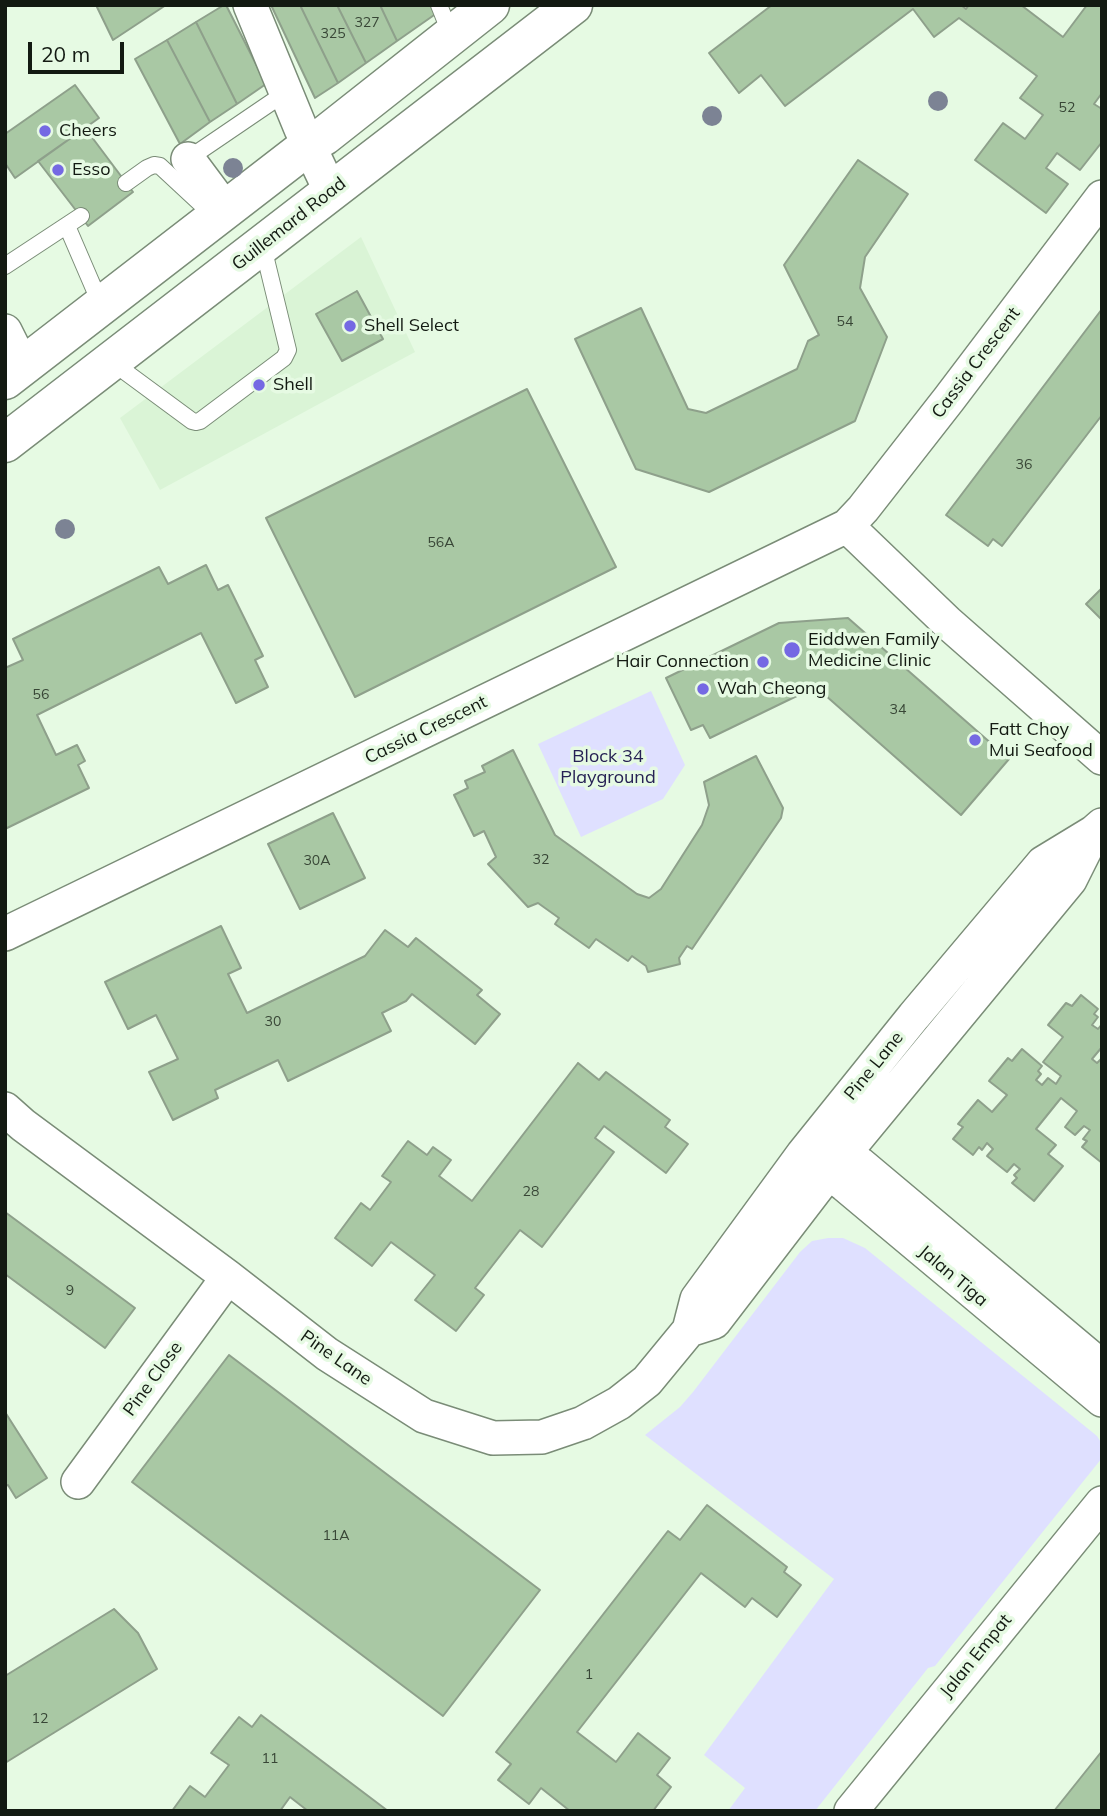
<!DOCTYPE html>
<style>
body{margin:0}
#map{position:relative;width:1107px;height:1816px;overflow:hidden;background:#e6fae3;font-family:Mulish,sans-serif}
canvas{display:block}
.frame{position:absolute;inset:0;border:7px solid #131a12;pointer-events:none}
.scale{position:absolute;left:28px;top:42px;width:96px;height:32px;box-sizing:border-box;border:4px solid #131a12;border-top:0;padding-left:9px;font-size:21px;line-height:24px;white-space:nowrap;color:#131a12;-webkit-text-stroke:5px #e6fae3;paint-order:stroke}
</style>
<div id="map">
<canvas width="1107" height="1816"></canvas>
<div class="frame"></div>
<div class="scale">20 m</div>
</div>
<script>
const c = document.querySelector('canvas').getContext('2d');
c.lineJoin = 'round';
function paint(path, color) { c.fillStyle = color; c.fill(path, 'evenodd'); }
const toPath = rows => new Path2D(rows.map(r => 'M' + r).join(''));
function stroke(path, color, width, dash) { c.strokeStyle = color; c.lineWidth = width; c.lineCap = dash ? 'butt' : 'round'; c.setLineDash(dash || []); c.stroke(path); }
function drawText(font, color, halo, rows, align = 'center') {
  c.font = font + ' Mulish,sans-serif'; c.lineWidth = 7; c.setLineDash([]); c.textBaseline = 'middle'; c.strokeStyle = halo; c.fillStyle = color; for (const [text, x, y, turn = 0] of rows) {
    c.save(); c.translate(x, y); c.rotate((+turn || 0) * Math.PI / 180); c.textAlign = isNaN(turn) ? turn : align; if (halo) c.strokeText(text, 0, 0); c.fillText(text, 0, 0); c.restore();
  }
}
paint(toPath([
 [361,237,415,352,160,490,120,418]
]), '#daf4d6');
paint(toPath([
 [651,691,685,765,663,799,581,837,538,744],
 [828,1238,843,1238,865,1248,1097,1436,1102,1444,1102,1458,935,1666,928,1668,815,1811,728,1811,745,1788,704,1755,834,1579,645,1435,680,1407,693,1392,800,1252,812,1241]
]), '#dfe0ff');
const building = toPath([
 [96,5,166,5,113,40,96,5],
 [224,5,226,5,266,84,237,104,196,22,224,5],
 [271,5,300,5,338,83,315,98,271,5],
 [300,5,337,5,366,63,338,83,300,5],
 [337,5,380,5,397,41,366,63,337,5],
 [380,5,433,5,437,13,397,41,380,5],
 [772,5,961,5,966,9,969,5,1021,5,1063,37,1087,5,1102,5,1102,93,1094,104,1102,109,1102,142,1080,170,1057,153,1046,168,1068,184,1046,213,975,160,1003,123,1025,139,1043,115,1020,98,1037,76,959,18,934,37,913,9,785,106,761,75,739,93,709,53,772,5],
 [196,22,237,104,210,122,167,40,196,22],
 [167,40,210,122,180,144,135,59,167,40],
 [75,85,99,118,15,178,5,163,5,134,75,85],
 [85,128,133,192,88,226,38,161,85,128],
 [858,160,908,194,865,257,860,288,887,337,855,421,709,492,636,469,575,339,641,308,688,409,706,413,797,369,808,341,819,335,784,265,858,160],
 [357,291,383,339,342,361,316,314,357,291],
 [1102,309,1102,415,1002,546,993,539,988,546,946,515,1102,309],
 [527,389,616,567,355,697,266,518,527,389],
 [206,565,218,590,228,585,263,656,255,660,268,687,236,703,201,633,37,715,56,755,77,745,85,761,78,765,89,788,5,829,5,668,23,660,13,639,159,567,168,584,206,565],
 [1102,588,1102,620,1086,604,1102,588],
 [848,618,1009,759,961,815,825,695,803,693,710,738,703,725,691,730,666,678,779,623,848,618],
 [513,750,555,835,637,894,649,898,661,889,702,825,709,805,704,782,756,756,783,808,781,818,692,949,687,946,679,958,680,964,648,972,646,966,632,956,628,961,596,939,589,948,555,924,559,918,538,903,528,907,488,864,496,857,484,831,474,836,454,795,468,788,465,781,485,772,482,766,513,750],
 [333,813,365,878,300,909,268,844,333,813],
 [221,926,241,968,228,974,247,1013,365,956,385,930,408,947,416,938,482,990,477,995,500,1014,475,1044,412,994,406,1001,382,1013,391,1031,288,1081,278,1060,215,1090,218,1098,173,1120,149,1072,178,1059,156,1015,128,1029,105,982,221,926],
 [1081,995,1098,1009,1094,1014,1098,1017,1092,1025,1098,1029,1102,1024,1102,1047,1092,1059,1097,1063,1102,1058,1102,1163,1082,1147,1087,1141,1083,1139,1090,1130,1084,1126,1075,1135,1065,1127,1077,1111,1061,1098,1036,1129,1056,1145,1048,1154,1063,1166,1034,1201,1012,1183,1017,1178,1014,1175,1020,1169,1014,1164,1007,1172,987,1156,993,1149,987,1143,982,1150,979,1147,973,1155,953,1139,963,1127,958,1124,978,1100,992,1112,1007,1095,989,1081,1008,1058,1012,1061,1022,1049,1042,1066,1038,1071,1041,1074,1036,1080,1042,1085,1048,1078,1056,1084,1061,1076,1043,1062,1063,1037,1048,1025,1066,1003,1072,1006,1081,995],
 [578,1063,599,1080,606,1072,670,1120,665,1127,688,1144,666,1173,604,1126,595,1138,614,1152,542,1247,520,1230,475,1288,484,1295,456,1331,415,1300,435,1275,391,1242,372,1266,335,1238,361,1203,370,1210,391,1182,382,1176,408,1141,427,1155,433,1147,451,1160,439,1176,472,1201,578,1063],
 [5,1212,135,1308,105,1348,5,1274,5,1212],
 [229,1355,540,1590,443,1716,132,1482,229,1355],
 [5,1412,47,1478,16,1498,8,1485,5,1486,5,1412],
 [707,1505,787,1567,784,1572,801,1585,777,1617,752,1598,745,1607,701,1573,577,1732,616,1762,638,1733,670,1758,657,1775,671,1787,653,1811,570,1811,541,1788,529,1804,498,1780,511,1764,496,1752,668,1531,680,1540,707,1505],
 [114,1609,138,1633,157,1669,5,1763,5,1676,114,1609],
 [261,1715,388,1811,308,1811,290,1797,280,1811,172,1811,190,1786,205,1797,229,1765,211,1753,239,1717,252,1727,261,1715],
 [1102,1751,1102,1811,1054,1811,1102,1751]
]);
paint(building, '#a9c8a4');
stroke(building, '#8ea08b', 2);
const service = toPath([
 [439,5,451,35],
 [188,159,285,93],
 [126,183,147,168,154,165,160,166,202,205,212,220],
 [67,226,101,305],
 [5,266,81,216],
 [112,362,192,421,196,422,200,421,284,358,288,350,263,247]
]);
const minor = toPath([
 [250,5,301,129,331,192],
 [188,159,226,210],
 [5,331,23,367],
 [847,526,947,622,1102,758],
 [5,934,847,526,863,509,949,399,1102,197],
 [5,1109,23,1125,228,1277,327,1354,424,1416,493,1438,542,1437,583,1423,619,1403,647,1381,689,1330,697,1299,803,1154,914,1016,1043,863,1094,832,1102,825],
 [825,1142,860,1164,1102,1367],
 [810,1158,845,1185,1102,1400],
 [689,1330,714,1322,829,1172,1070,880,1094,832],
 [78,1482,228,1277],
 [851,1811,1102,1503]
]);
const primary = toPath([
 [5,380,308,146,324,136,490,5],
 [5,443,573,5]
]);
stroke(service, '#7a8c77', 18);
stroke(minor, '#7a8c77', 36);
stroke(primary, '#7a8c77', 41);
stroke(service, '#fff', 16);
stroke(minor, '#fff', 33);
stroke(primary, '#fff', 38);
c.fillStyle = '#7c8394';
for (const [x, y] of [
 [938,101],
 [712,116],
 [233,168],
 [65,529]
]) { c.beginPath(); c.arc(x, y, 10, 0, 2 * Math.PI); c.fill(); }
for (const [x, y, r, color] of [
 [45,131,7,"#7569e3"],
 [58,170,7,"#7569e3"],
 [350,326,7,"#7569e3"],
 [259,385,7,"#7569e3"],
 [792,650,9,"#7569e3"],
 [763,662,7,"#7569e3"],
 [703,689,7,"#7569e3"],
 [975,740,7,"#7569e3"]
]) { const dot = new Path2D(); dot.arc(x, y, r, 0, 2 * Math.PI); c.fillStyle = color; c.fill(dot); stroke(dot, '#e6fae3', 2.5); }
drawText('14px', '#384636', null, [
 ["327",367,23],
 ["325",333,34],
 ["52",1067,108],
 ["54",845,322],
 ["36",1024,465],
 ["56A",441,543],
 ["56",41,695],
 ["34",898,710],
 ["32",541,860],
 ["30A",317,861],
 ["30",273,1022],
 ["28",531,1192],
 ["9",70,1291],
 ["11A",336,1536],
 ["1",589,1675],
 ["12",40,1719],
 ["11",270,1759]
]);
drawText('18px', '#131a12', '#e6fae3', [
 ["Cheers",59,131],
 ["Esso",72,170],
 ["Shell Select",364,326],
 ["Shell",273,385],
 ["Eiddwen Family",808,640],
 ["Medicine Clinic",808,661],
 ["Hair Connection",749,662,"right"],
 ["Wah Cheong",717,689],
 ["Fatt Choy",989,730],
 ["Mui Seafood",989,751]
], 'left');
drawText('18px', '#131a12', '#e6fae3', [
 ["Guillemard Road",289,224,-38],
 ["Cassia Crescent",976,363,-53],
 ["Cassia Crescent",426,730,-26],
 ["Pine Lane",874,1066,-51],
 ["Jalan Tiga",953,1276,40],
 ["Pine Lane",336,1358,35],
 ["Pine Close",153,1379,-54],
 ["Jalan Empat",976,1656,-51]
]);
drawText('18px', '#262154', '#e6fae3', [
 ["Block 34",608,757],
 ["Playground",608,778]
]);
</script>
